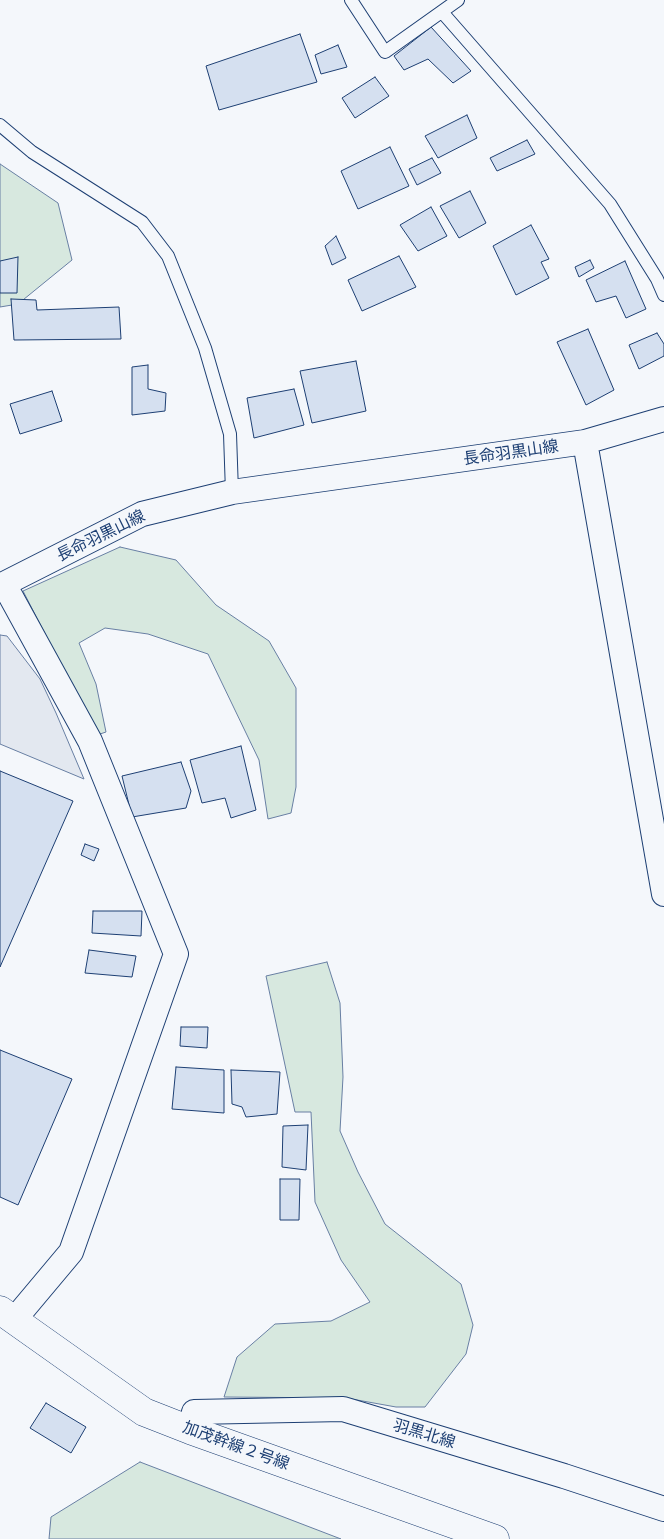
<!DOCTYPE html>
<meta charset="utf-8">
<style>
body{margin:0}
canvas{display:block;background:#f4f7fb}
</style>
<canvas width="664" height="1539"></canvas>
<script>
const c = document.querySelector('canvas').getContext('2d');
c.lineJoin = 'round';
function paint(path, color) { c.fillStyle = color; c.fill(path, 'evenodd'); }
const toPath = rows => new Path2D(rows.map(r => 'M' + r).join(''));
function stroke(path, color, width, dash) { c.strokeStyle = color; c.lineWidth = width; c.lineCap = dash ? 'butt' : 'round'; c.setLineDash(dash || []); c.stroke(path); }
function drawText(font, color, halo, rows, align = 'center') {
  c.font = font + ' Cabin,"Noto Sans JP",sans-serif'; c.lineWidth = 4; c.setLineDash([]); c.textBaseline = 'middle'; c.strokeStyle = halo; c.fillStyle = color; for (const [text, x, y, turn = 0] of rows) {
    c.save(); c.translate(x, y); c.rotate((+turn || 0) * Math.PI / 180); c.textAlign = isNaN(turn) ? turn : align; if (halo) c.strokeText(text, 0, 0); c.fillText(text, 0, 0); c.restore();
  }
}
const green = toPath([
 [0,164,58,203,72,260,18,304,0,307,0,164],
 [120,547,176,560,216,605,269,641,296,688,296,787,291,813,268,819,259,760,208,654,148,634,105,628,79,643,96,684,106,732,97,735,23,591,120,547],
 [327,962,340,1003,343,1077,340,1131,358,1172,385,1224,461,1284,473,1325,466,1354,425,1407,396,1407,346,1398,224,1397,237,1357,275,1324,331,1321,370,1302,341,1260,315,1202,311,1112,295,1112,266,976,327,962],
 [140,1462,341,1539,49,1539,51,1517,140,1462]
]);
paint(green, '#d7e8df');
stroke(green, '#687fa3', 1);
const parking = toPath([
 [0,635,7,636,40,679,56,713,84,779,0,744,0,635]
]);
paint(parking, '#e3e8f0');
stroke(parking, '#687fa3', 1);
const building = toPath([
 [431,27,471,71,453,83,428,59,404,70,394,56,431,27],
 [300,34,317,82,219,110,206,66,300,34],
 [338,45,347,67,321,74,315,55,338,45],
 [375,77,389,96,355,118,342,98,375,77],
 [467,115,477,138,438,158,425,136,467,115],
 [527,140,535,154,497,171,490,158,527,140],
 [390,147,409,186,358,209,341,171,390,147],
 [432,158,441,173,417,185,409,169,432,158],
 [470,191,486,223,459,238,440,206,470,191],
 [431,207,447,236,418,251,400,225,431,207],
 [531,225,549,259,541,262,549,278,516,295,493,246,531,225],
 [336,236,346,258,332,265,325,246,336,236],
 [399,256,416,287,362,311,348,280,399,256],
 [18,257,17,293,0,293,0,261,18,257],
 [590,260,594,268,579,277,575,267,590,260],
 [625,261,646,309,626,318,616,296,596,302,586,280,625,261],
 [11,299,36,300,37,310,119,307,121,339,14,340,11,299],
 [588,329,614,390,586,405,557,342,588,329],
 [657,333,664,344,664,356,639,369,629,345,657,333],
 [356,361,366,411,312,423,300,371,356,361],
 [148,365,148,389,166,393,165,411,132,415,132,367,148,365],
 [294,389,304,425,254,438,247,398,294,389],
 [52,391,62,421,20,434,10,404,52,391],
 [241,746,256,810,231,818,225,798,202,803,190,760,241,746],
 [181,762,191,791,186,808,132,817,122,776,181,762],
 [0,771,73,801,0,967,0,771],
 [85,844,99,849,94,861,81,855,85,844],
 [93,911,142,911,141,936,92,933,93,911],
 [89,950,136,956,132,977,85,973,89,950],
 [181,1027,208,1027,207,1048,180,1046,181,1027],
 [0,1050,72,1079,18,1205,0,1197,0,1050],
 [176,1067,224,1070,224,1113,172,1109,176,1067],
 [231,1070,280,1072,277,1114,246,1117,242,1107,232,1104,231,1070],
 [308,1125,306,1170,282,1167,283,1126,308,1125],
 [280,1179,300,1179,299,1220,280,1220,280,1179],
 [46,1403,86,1427,71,1453,30,1428,46,1403]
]);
paint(building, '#d5e0f0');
stroke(building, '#1d3f73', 1);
const lane = toPath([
 [351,0,385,52,458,0],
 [442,12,610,204,657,279,664,295],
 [0,125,32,152,142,222,168,256,205,348,230,434,232,492]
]);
const street = toPath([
 [585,442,664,419],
 [4,584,90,741,176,954,71,1252,14,1320],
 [0,586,142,514,232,492,585,442,664,894],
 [190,1430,194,1412,343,1409,564,1476,664,1509]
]);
const secondary = toPath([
 [0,1310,144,1412,190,1430,495,1539]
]);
stroke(lane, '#1d3f73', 14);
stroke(street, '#1d3f73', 26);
stroke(secondary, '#1d3f73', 29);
stroke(lane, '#f4f7fb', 12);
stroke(street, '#f4f7fb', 24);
stroke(secondary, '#f4f7fb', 28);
drawText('16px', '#1d3f73', '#f4f7fb', [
 ["長命羽黒山線",511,453,-8],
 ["長命羽黒山線",101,536,-26],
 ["羽黒北線",424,1434,17],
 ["加茂幹線２号線",236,1446,20]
]);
</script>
